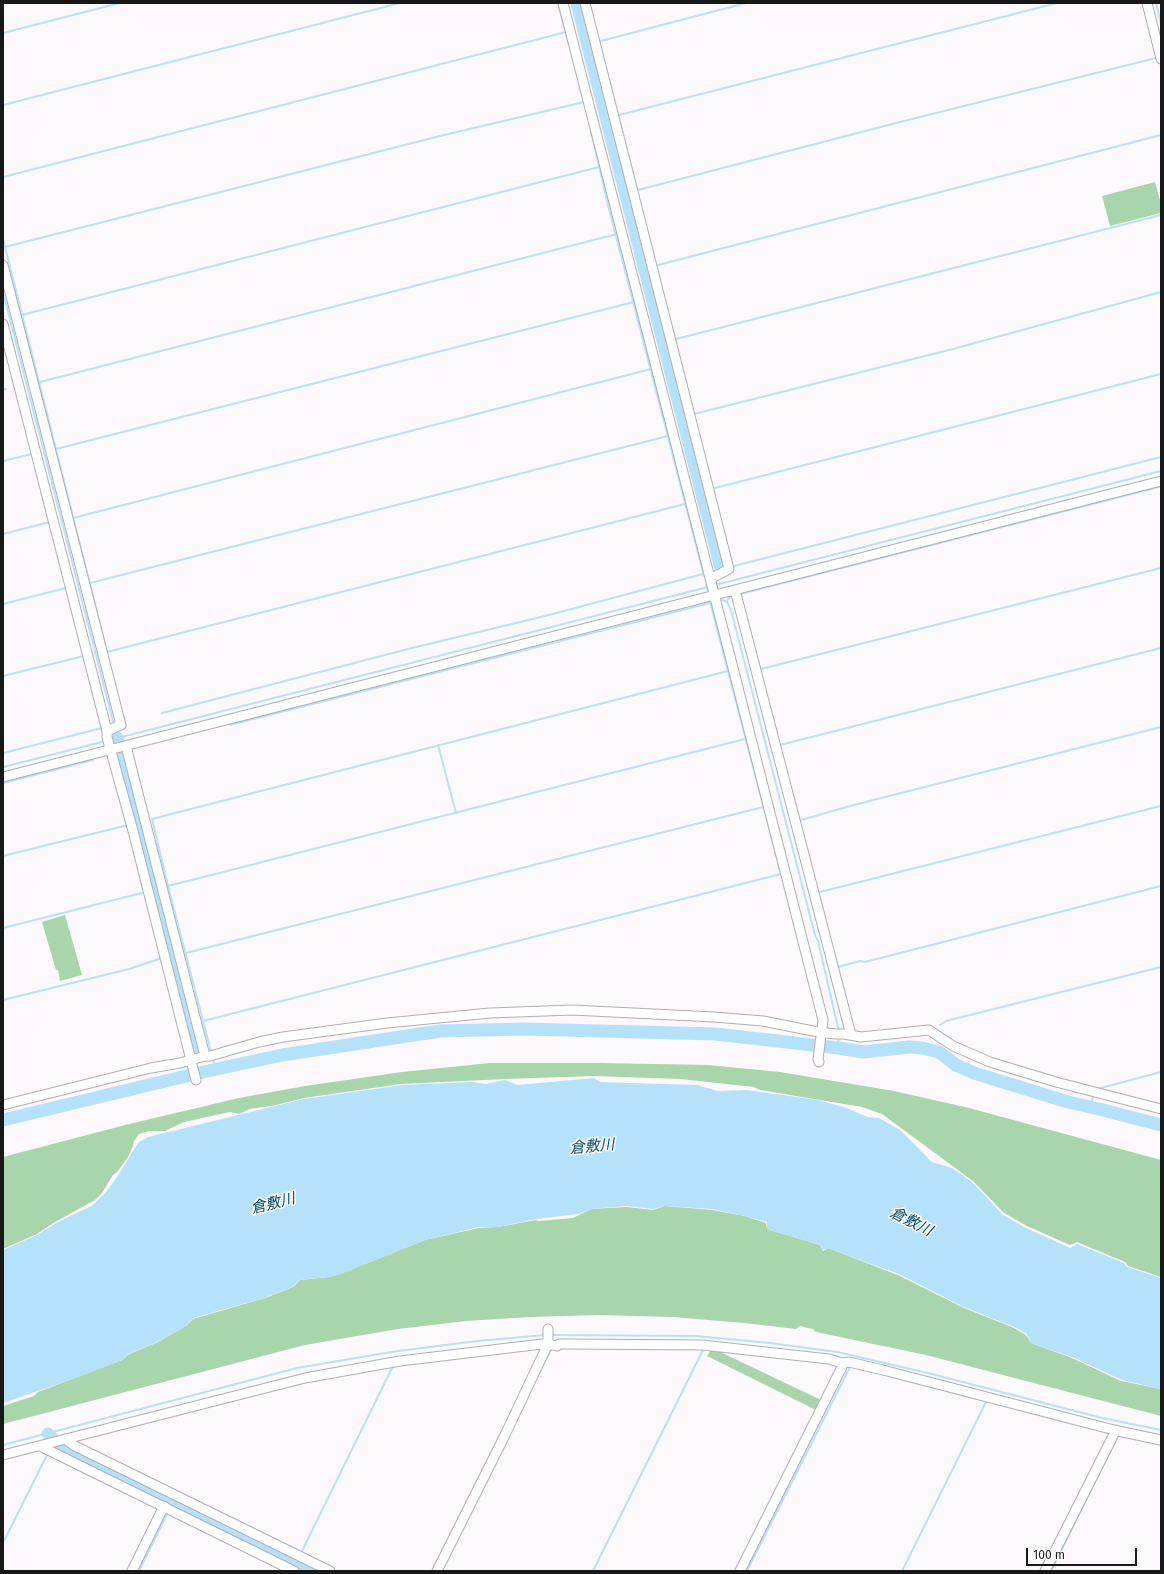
<!DOCTYPE html>
<meta charset="utf-8">
<style>
body{margin:0}
#map{position:relative;width:1164px;height:1574px;overflow:hidden;background:#fdf8fc;font-family:"Fira Sans",sans-serif}
canvas{display:block}
.frame{position:absolute;inset:0;border:4px solid #191819;pointer-events:none}
.scale{position:absolute;left:1026px;top:1548px;width:111px;height:18px;box-sizing:border-box;border:2px solid #191819;border-top:0;padding-left:5px;font-size:12px;line-height:14px;white-space:nowrap;color:#191819;-webkit-text-stroke:3px #fff;paint-order:stroke}
</style>
<div id="map">
<canvas width="1164" height="1574"></canvas>
<div class="frame"></div>
<div class="scale">100 m</div>
</div>
<script>
const c = document.querySelector('canvas').getContext('2d');
c.lineJoin = 'round';
function paint(path, color) { c.fillStyle = color; c.fill(path, 'evenodd'); }
const toPath = rows => new Path2D(rows.map(r => 'M' + r).join(''));
function stroke(path, color, width, dash) { c.strokeStyle = color; c.lineWidth = width; c.lineCap = dash ? 'butt' : 'round'; c.setLineDash(dash || []); c.stroke(path); }
function drawText(font, color, halo, rows, align = 'center') {
  c.font = font + ' "Fira Sans","Noto Sans JP",sans-serif'; c.lineWidth = 3; c.setLineDash([]); c.textBaseline = 'middle'; c.strokeStyle = halo; c.fillStyle = color; for (const [text, x, y, turn = 0] of rows) {
    c.save(); c.translate(x, y); c.rotate((+turn || 0) * Math.PI / 180); c.textAlign = isNaN(turn) ? turn : align; if (halo) c.strokeText(text, 0, 0); c.fillText(text, 0, 0); c.restore();
  }
}
paint(toPath([
 [1155,182,1161,204,1161,213,1110,226,1102,196],
 [65,915,82,975,60,981,58,970,56,970,42,922],
 [490,1063,600,1063,708,1065,780,1072,894,1091,969,1108,1161,1160,1161,1277,1128,1266,1125,1262,1077,1242,1070,1245,1027,1226,1004,1213,973,1181,882,1114,862,1107,760,1090,754,1087,681,1079,594,1076,505,1079,401,1084,304,1098,272,1106,249,1109,240,1114,230,1112,184,1122,165,1131,149,1131,139,1134,134,1141,133,1146,128,1157,118,1171,113,1175,102,1193,95,1200,55,1222,37,1234,3,1249,3,1157,129,1124,239,1098,305,1086,402,1072],
 [665,1206,712,1210,745,1216,766,1223,767,1229,820,1245,823,1251,828,1248,900,1276,964,1308,1012,1327,1026,1335,1031,1343,1072,1358,1121,1381,1161,1389,1161,1416,926,1355,816,1332,813,1329,808,1328,800,1326,796,1329,744,1323,673,1317,599,1315,530,1317,466,1321,398,1329,305,1345,3,1424,3,1406,34,1396,38,1392,122,1360,129,1354,156,1343,186,1326,193,1319,265,1298,293,1287,300,1280,329,1277,340,1274,425,1240,479,1228,498,1227,536,1220,539,1221,573,1218,591,1209,627,1207,653,1210],
 [712,1348,821,1400,816,1410,707,1356]
]), '#a8d5ac');
paint(toPath([
 [594,1078,600,1082,697,1085,718,1091,747,1090,818,1100,847,1108,867,1117,879,1118,900,1130,932,1162,952,1168,972,1182,1003,1215,1026,1228,1070,1248,1077,1244,1124,1263,1127,1267,1161,1278,1161,1389,1122,1380,1072,1357,1031,1343,1026,1333,1014,1327,964,1307,897,1273,865,1262,828,1248,823,1250,820,1245,767,1229,767,1222,745,1216,712,1209,666,1206,653,1209,627,1206,591,1209,578,1214,537,1219,498,1227,479,1227,425,1240,340,1274,329,1277,300,1280,292,1287,264,1298,193,1318,186,1326,155,1343,128,1354,122,1360,81,1376,3,1403,3,1250,37,1235,56,1223,93,1205,106,1192,117,1177,138,1143,148,1137,304,1099,402,1085,472,1082,486,1084,505,1080,518,1085]
]), '#b6e1fb');
stroke(toPath([
 [558,3,569,45],
 [1156,3,1161,24],
 [3,33,120,3],
 [601,41,746,3],
 [587,44,590,44],
 [3,105,400,3],
 [619,115,1057,3],
 [606,119,608,118],
 [590,127,608,205,704,576],
 [3,177,566,32],
 [638,190,900,122,1156,58],
 [625,194,627,193],
 [3,239,107,652,685,504],
 [5,247,440,136,584,102],
 [658,265,1161,135],
 [644,268,647,268],
 [3,292,114,725],
 [22,315,599,167],
 [676,339,1161,215],
 [664,343,666,343],
 [40,382,617,234],
 [3,390,6,389],
 [694,414,953,349,1161,292],
 [56,449,634,302],
 [3,461,32,454],
 [715,488,1161,374],
 [701,492,704,491],
 [73,518,651,369],
 [3,534,50,522],
 [734,566,1161,457],
 [90,583,668,436],
 [706,585,708,591],
 [715,585,1161,471],
 [740,594,1159,487],
 [722,600,727,602,731,610,815,935,818,941,839,1032],
 [726,601,732,596],
 [3,604,66,588],
 [761,669,1161,568],
 [3,676,84,656],
 [162,713,412,648,545,616,703,574],
 [230,724,230,725,710,603],
 [110,740,708,587],
 [438,745,456,813],
 [780,745,1161,648],
 [3,753,102,728],
 [118,755,121,754],
 [3,767,106,741],
 [3,783,93,760],
 [801,820,850,806,1161,727],
 [136,823,138,822],
 [3,856,128,825],
 [168,886,152,819,728,671],
 [153,890,156,890],
 [820,892,1161,806],
 [3,928,142,893],
 [186,953,763,807],
 [838,967,860,961,865,962,1161,886],
 [3,1000,129,969,162,958],
 [203,1021,168,886,745,739],
 [940,1025,946,1021,1161,967],
 [838,1036,839,1048],
 [922,1048,924,1043],
 [211,1052,203,1021,781,874,710,602],
 [213,1059,216,1069],
 [1097,1089,1161,1072],
 [1090,1107,1093,1097],
 [551,1335,696,1336,770,1343,837,1352,932,1374,1102,1418,1161,1430],
 [533,1385,552,1348],
 [3,1445,297,1368,391,1352,477,1341,546,1335],
 [173,1503,174,1501],
 [3,1543,48,1453],
 [301,1553,393,1366],
 [295,1565,298,1559],
 [139,1571,167,1514],
 [593,1571,704,1348],
 [747,1571,851,1365],
 [902,1571,987,1400],
 [1051,1571,1112,1448]
]), '#b6e1fb', 2);
stroke(toPath([
 [577,3,721,569],
 [117,738,118,741],
 [120,752,198,1053],
 [3,1120,203,1072,282,1055,440,1031,523,1029,716,1034,839,1048,863,1052,909,1047,922,1048,939,1052,956,1065,974,1073,1068,1102,1099,1109,1161,1125],
 [48,1434,58,1444,315,1571]
]), '#b6e1fb', 13);
const street = toPath([
 [563,3,823,1020,818,1059,819,1062],
 [585,3,729,569,710,579],
 [1147,3,1161,59],
 [3,265,121,725,107,731],
 [3,324,107,731,107,737,133,831,196,1080],
 [735,590,851,1035],
 [126,746,205,1056],
 [3,777,1161,481],
 [3,1105,151,1068,180,1063,205,1056,210,1056,259,1042,283,1037,387,1023,490,1013,572,1010,714,1017,763,1021,813,1031,835,1034,844,1034,861,1037,929,1030,953,1046,990,1062,1056,1082,1161,1109],
 [548,1344,557,1346,559,1344,571,1344,702,1345,829,1359,842,1363,849,1362,883,1370,1118,1431,1161,1440],
 [65,1439,75,1446,330,1571],
 [40,1446,294,1571],
 [3,1455,305,1378,400,1361,542,1344,547,1346],
 [132,1571,164,1506],
 [437,1571,505,1435,548,1344,548,1329],
 [740,1571,842,1367,842,1363],
 [1045,1571,1116,1430]
]);
stroke(street, '#b2aeb1', 11);
stroke(street, '#fff', 9);
drawText('italic 15px', '#054662', '#fff', [
 ["倉敷川",592,1147,-5],
 ["倉敷川",273,1204,-14],
 ["倉敷川",911,1222,27]
]);
</script>
